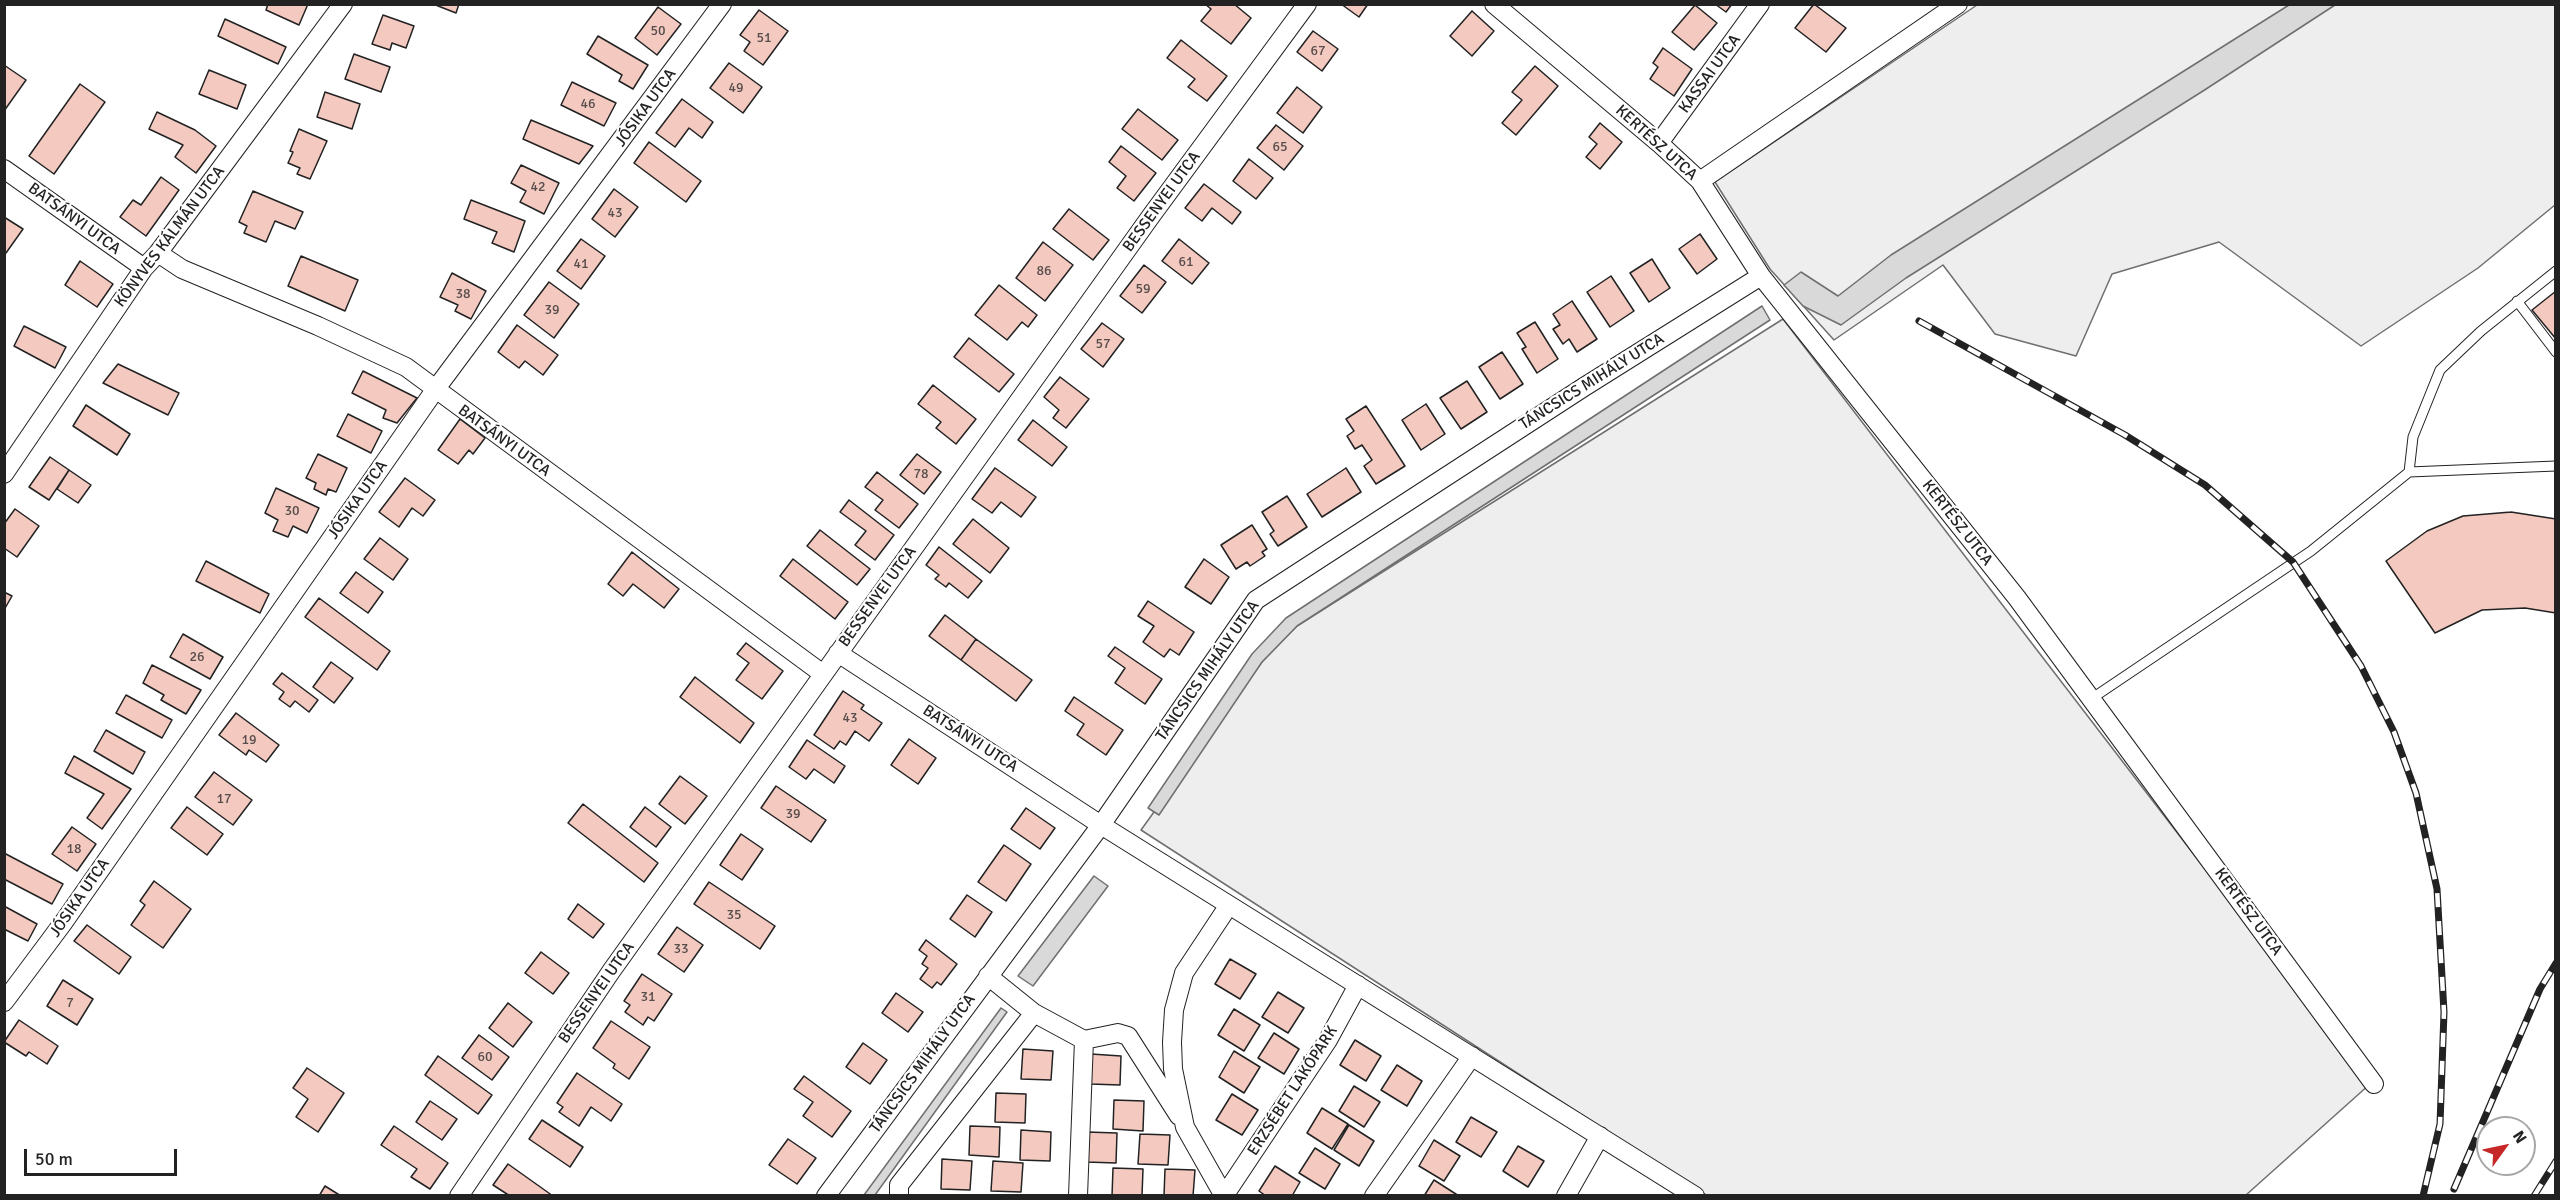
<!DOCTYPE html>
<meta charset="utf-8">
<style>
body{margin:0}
#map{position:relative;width:2560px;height:1200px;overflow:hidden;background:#fff;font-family:Signika,sans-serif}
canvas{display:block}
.frame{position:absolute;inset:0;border:6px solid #222;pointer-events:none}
.north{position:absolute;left:2476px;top:1116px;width:60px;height:60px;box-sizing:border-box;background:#fff;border:2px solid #a7a7a7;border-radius:50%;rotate:57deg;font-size:16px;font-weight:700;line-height:24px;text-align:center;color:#222}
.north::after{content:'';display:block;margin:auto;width:21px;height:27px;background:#c62828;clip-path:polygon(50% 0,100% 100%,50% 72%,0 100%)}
.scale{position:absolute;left:24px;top:1149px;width:153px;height:27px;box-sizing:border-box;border:3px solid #222;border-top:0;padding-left:8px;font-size:18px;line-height:21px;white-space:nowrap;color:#222;-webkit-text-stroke:4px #fff;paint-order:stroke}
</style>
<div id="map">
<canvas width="2560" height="1200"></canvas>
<div class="frame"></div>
<div class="north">N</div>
<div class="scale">50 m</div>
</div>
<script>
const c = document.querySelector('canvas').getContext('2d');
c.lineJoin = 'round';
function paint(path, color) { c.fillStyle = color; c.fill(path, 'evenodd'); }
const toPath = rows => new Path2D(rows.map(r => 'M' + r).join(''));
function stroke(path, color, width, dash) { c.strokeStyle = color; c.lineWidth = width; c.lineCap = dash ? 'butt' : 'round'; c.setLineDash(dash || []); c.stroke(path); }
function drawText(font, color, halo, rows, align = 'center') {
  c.font = font + ' Signika,sans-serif'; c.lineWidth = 4.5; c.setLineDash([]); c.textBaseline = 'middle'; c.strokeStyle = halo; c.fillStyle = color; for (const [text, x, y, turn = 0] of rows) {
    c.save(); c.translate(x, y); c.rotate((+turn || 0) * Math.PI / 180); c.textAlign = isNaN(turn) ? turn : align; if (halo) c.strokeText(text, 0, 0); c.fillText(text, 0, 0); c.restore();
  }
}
const green = toPath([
 [1977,5,2555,5,2555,205,2478,268,2361,346,2219,242,2112,274,2076,356,1995,334,1943,265,1834,340,1770,269,1715,182,1977,5],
 [1783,319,2370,1084,2246,1195,1706,1195,1141,830,1262,662,1297,626,1783,319]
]);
paint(green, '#eee');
stroke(green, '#6f6f6f', 1.5);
const water = toPath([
 [2289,5,2335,5,2203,91,1906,278,1841,325,1803,306,1784,285,1801,272,1838,296,1891,255,2289,5],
 [1762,306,1770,320,1297,626,1262,662,1159,815,1148,808,1252,654,1286,618,1762,306],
 [1094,876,1108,886,1033,986,1018,976,1094,876],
 [1001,1008,1007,1012,875,1195,864,1195,1001,1008]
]);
paint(water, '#d9d9d9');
stroke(water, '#6f6f6f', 1.5);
const building = toPath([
 [268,4,308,4,299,25,266,10,268,4],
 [433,4,459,4,456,13,433,4],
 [1205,4,1234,4,1251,18,1231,44,1201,21,1211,9,1205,4],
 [1341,4,1368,4,1359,17,1341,4],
 [1715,4,1732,4,1726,12,1715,4],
 [1814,4,1846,28,1826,52,1795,28,1814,4],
 [1695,5,1717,23,1694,50,1672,32,1695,5],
 [658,7,681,24,657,55,635,38,658,7],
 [759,10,788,31,763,65,744,51,750,42,740,35,759,10],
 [1472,11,1494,31,1472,56,1450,36,1472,11],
 [383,15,414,26,406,48,392,43,390,50,372,44,383,15],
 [225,19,286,47,278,64,218,36,225,19],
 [1313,31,1338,49,1322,71,1297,52,1313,31],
 [598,36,648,65,633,89,619,81,622,75,587,54,598,36],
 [1181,40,1227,76,1207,101,1188,87,1195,79,1167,58,1181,40],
 [1663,48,1692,69,1674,96,1650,79,1658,67,1653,63,1663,48],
 [354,54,390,67,381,92,345,79,354,54],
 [729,63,762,87,743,113,710,88,729,63],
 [4,65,26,80,4,111,4,65],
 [1535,66,1558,86,1516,135,1502,123,1522,100,1512,92,1535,66],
 [209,70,246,85,237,109,199,94,209,70],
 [572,82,616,103,604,126,561,105,572,82],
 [80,84,105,102,54,174,29,156,80,84],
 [1297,87,1322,107,1303,133,1277,113,1297,87],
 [325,92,360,104,352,129,317,117,325,92],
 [682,99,713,122,702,138,689,128,675,147,656,133,682,99],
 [1138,109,1178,140,1162,160,1122,129,1138,109],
 [157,112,195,130,216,146,196,173,175,157,183,145,149,129,157,112],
 [531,120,593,146,579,164,523,139,531,120],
 [1600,123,1622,142,1600,169,1586,157,1597,144,1589,137,1600,123],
 [1276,125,1303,146,1284,170,1257,148,1276,125],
 [299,129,327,141,310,179,297,174,300,168,288,163,293,152,290,151,299,129],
 [649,142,701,181,686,202,634,163,649,142],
 [1121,146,1156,173,1134,201,1117,188,1126,176,1109,162,1121,146],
 [1249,159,1273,178,1256,199,1233,181,1249,159],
 [521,165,559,183,544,214,520,202,526,191,511,183,521,165],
 [161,177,179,190,146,236,120,217,133,200,141,205,161,177],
 [1204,184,1241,212,1232,224,1212,208,1202,221,1185,208,1204,184],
 [614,189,638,207,615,237,592,219,614,189],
 [253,191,303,212,295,229,275,221,266,242,244,233,247,226,239,222,253,191],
 [471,200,525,221,514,252,492,243,497,232,464,219,471,200],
 [1069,209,1109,240,1093,260,1053,229,1069,209],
 [4,217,23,229,6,253,4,252,4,217],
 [1700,234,1717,259,1697,274,1679,249,1700,234],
 [581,239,605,256,581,289,557,271,581,239],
 [1179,239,1209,263,1192,284,1162,261,1179,239],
 [1043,242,1073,265,1045,301,1016,278,1043,242],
 [301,256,358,280,345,311,288,286,301,256],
 [1652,259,1670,288,1649,302,1630,273,1652,259],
 [80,261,113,284,97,307,65,285,80,261],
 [1144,265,1166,282,1142,313,1120,296,1144,265],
 [452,273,486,291,471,319,455,311,458,305,440,297,452,273],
 [1611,276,1634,311,1610,327,1587,292,1611,276],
 [549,282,579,304,554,338,524,315,549,282],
 [999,285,1037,315,1028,327,1022,322,1007,340,975,315,999,285],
 [2556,291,2556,339,2532,310,2556,291],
 [1572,301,1597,339,1577,352,1569,339,1563,344,1553,329,1560,325,1553,314,1572,301],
 [1535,322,1558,359,1537,373,1522,349,1526,347,1517,333,1535,322],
 [1102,323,1124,339,1103,367,1081,349,1102,323],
 [517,325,558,355,543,375,525,361,519,368,498,352,517,325],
 [24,326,66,347,55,368,14,346,24,326],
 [969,338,1014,374,999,392,954,357,969,338],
 [1502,352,1523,384,1500,399,1479,367,1502,352],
 [118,364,179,393,168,415,103,383,118,364],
 [363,371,417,398,397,423,383,418,386,410,352,393,363,371],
 [1060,377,1089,399,1066,428,1053,418,1059,410,1044,397,1060,377],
 [1467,381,1487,412,1461,429,1440,398,1467,381],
 [933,385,976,419,956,444,936,428,941,422,918,404,933,385],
 [1426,404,1445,434,1421,450,1402,420,1426,404],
 [86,405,130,434,117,455,73,426,86,405],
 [1366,406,1405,466,1376,484,1364,466,1372,460,1362,445,1355,449,1347,436,1354,431,1346,419,1366,406],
 [348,414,382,431,371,453,337,436,348,414],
 [460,419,485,438,473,454,469,450,458,464,438,450,460,419],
 [1033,420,1067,447,1052,466,1018,440,1033,420],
 [318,454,347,468,336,492,328,489,326,495,314,489,316,483,306,478,318,454],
 [917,454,941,472,924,494,900,475,917,454],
 [50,457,69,470,49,500,29,487,50,457],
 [995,468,1036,497,1021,517,1001,502,992,513,972,499,995,468],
 [1346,468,1361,492,1322,517,1307,494,1346,468],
 [69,470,91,485,78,503,57,489,69,470],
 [877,472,918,504,899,528,875,510,883,500,865,487,877,472],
 [405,478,435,500,423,516,412,508,399,527,379,512,405,478],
 [276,488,319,508,307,533,293,526,288,537,273,531,278,520,265,513,276,488],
 [1287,496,1307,527,1278,546,1270,534,1274,531,1262,512,1287,496],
 [849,500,894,535,875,560,855,545,866,531,840,512,849,500],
 [15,509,39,526,17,557,4,548,4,524,15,509],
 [2511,512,2556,519,2556,613,2525,608,2482,610,2435,633,2386,561,2427,531,2463,516,2511,512],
 [973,519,1009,548,990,573,953,544,973,519],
 [1252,525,1267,549,1262,552,1265,556,1250,566,1247,562,1236,569,1221,545,1252,525],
 [820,530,870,569,857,585,807,546,820,530],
 [380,538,408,559,393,580,364,559,380,538],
 [939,547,982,581,968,598,949,583,946,587,935,579,939,575,926,565,939,547],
 [632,552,679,589,664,608,633,584,623,596,608,584,632,552],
 [793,559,848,602,835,619,780,576,793,559],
 [1204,559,1229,577,1211,604,1185,587,1204,559],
 [206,561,269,594,260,613,196,581,206,561],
 [356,572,383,592,368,613,340,593,356,572],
 [4,592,12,596,4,610,4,592],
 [319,598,390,651,377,670,305,617,319,598],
 [1148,601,1194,632,1179,655,1170,649,1164,657,1143,642,1154,626,1138,616,1148,601],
 [945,615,976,639,961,660,929,636,945,615],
 [183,634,223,657,210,679,170,657,183,634],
 [976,639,1032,680,1016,701,961,660,976,639],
 [746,643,783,671,762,699,736,680,749,663,737,654,746,643],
 [1115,647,1162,679,1145,704,1115,683,1125,668,1108,656,1115,647],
 [331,662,353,678,334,703,313,687,331,662],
 [152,665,201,690,186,714,161,700,164,695,143,683,152,665],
 [282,673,318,700,309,712,295,701,290,707,279,699,284,692,273,684,282,673],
 [695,677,754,723,740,743,680,697,695,677],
 [843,691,864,705,861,709,882,723,869,741,855,731,846,745,840,741,834,749,814,735,843,691],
 [126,695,172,720,162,738,116,713,126,695],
 [1074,697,1123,730,1106,755,1077,735,1084,724,1065,711,1074,697],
 [236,713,279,745,266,762,249,750,246,755,219,735,236,713],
 [106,730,145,752,133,774,94,751,106,730],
 [909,739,936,758,918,784,891,765,909,739],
 [807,740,845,766,834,783,814,769,806,779,789,767,807,740],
 [74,756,131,789,102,829,87,818,104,794,65,773,74,756],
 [214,772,252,800,233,825,195,797,214,772],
 [680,776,707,796,685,824,659,804,680,776],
 [776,786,826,820,811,842,761,808,776,786],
 [583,804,658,863,644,882,568,823,583,804],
 [187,807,223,834,207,855,171,828,187,807],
 [645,807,671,827,656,847,630,827,645,807],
 [1026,808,1055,828,1040,849,1011,829,1026,808],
 [72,827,96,844,77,871,52,854,72,827],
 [741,834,763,849,742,880,720,865,741,834],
 [1004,845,1031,864,1006,901,978,882,1004,845],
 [4,853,63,884,52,904,4,879,4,853],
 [154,881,191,909,163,948,131,925,145,905,140,901,154,881],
 [709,882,775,926,760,949,694,904,709,882],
 [967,895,992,912,975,937,950,919,967,895],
 [578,904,604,924,593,938,568,919,578,904],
 [4,906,37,924,28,941,4,929,4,906],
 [87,925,131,957,119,974,74,941,87,925],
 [677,927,703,945,684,972,658,954,677,927],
 [926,940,957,964,941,985,937,982,932,988,920,979,928,968,922,964,927,956,919,950,926,940],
 [541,952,569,973,553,994,525,973,541,952],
 [1230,959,1256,974,1240,999,1215,984,1230,959],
 [642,974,672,994,654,1021,648,1017,643,1025,625,1012,630,1005,624,1001,642,974],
 [63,980,93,999,77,1025,47,1006,63,980],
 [1278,992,1304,1008,1288,1033,1262,1017,1278,992],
 [896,993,923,1012,908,1032,882,1013,896,993],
 [508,1003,532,1022,513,1047,489,1028,508,1003],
 [1234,1009,1260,1025,1244,1051,1218,1035,1234,1009],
 [19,1020,58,1046,47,1064,29,1052,26,1056,4,1042,19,1020],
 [611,1021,650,1047,629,1079,613,1068,615,1064,593,1048,611,1021],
 [1274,1033,1299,1049,1284,1074,1258,1058,1274,1033],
 [479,1035,509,1057,492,1080,462,1058,479,1035],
 [1355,1040,1381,1056,1366,1081,1340,1065,1355,1040],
 [863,1043,887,1060,870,1084,846,1067,863,1043],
 [1023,1049,1053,1051,1051,1080,1021,1079,1023,1049],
 [1234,1051,1260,1067,1244,1093,1219,1077,1234,1051],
 [1091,1054,1121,1056,1120,1085,1090,1084,1091,1054],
 [438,1056,492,1095,478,1114,425,1075,438,1056],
 [1397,1065,1422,1081,1407,1106,1381,1090,1397,1065],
 [307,1068,344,1093,318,1132,296,1117,308,1099,293,1088,307,1068],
 [577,1073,622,1104,611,1121,591,1107,579,1126,559,1112,563,1107,557,1103,577,1073],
 [804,1076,851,1111,832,1137,803,1116,813,1102,794,1089,804,1076],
 [1354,1086,1380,1102,1364,1127,1339,1111,1354,1086],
 [996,1093,1026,1094,1025,1123,995,1122,996,1093],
 [1232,1094,1258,1110,1242,1135,1216,1120,1232,1094],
 [1114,1100,1144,1101,1143,1131,1113,1129,1114,1100],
 [430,1101,457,1119,442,1140,416,1122,430,1101],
 [1322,1108,1348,1124,1332,1149,1307,1133,1322,1108],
 [1471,1117,1497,1132,1481,1157,1456,1142,1471,1117],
 [542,1120,583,1147,570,1167,529,1139,542,1120],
 [1349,1125,1374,1141,1359,1166,1334,1150,1349,1125],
 [394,1126,448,1163,430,1189,411,1177,417,1169,381,1145,394,1126],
 [970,1126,1000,1127,999,1157,969,1155,970,1126],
 [1021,1130,1051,1132,1050,1161,1020,1160,1021,1130],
 [1087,1132,1117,1133,1116,1163,1086,1162,1087,1132],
 [1140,1134,1170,1135,1168,1165,1138,1164,1140,1134],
 [788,1139,816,1158,797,1184,769,1165,788,1139],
 [1434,1140,1460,1156,1444,1181,1419,1166,1434,1140],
 [1518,1146,1544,1161,1528,1187,1503,1171,1518,1146],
 [1315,1148,1340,1164,1325,1189,1299,1173,1315,1148],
 [942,1159,972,1161,970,1190,941,1189,942,1159],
 [993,1161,1023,1163,1021,1192,991,1191,993,1161],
 [508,1164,553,1196,510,1196,493,1185,508,1164],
 [1275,1166,1300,1182,1292,1196,1266,1196,1259,1191,1275,1166],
 [1113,1168,1143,1169,1142,1196,1112,1196,1113,1168],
 [1165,1169,1195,1170,1193,1196,1164,1196,1165,1169],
 [1434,1180,1459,1196,1424,1196,1434,1180],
 [325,1186,341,1196,319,1196,325,1186]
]);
paint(building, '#f3c9c0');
stroke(building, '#222', 1.5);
const service = toPath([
 [2517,301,2556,352],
 [2409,472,2413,437,2440,370,2481,331,2556,271],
 [2091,699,2311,551,2409,472,2556,466]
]);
const minor = toPath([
 [1494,4,1659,143,1700,181,1761,276,2017,598,2374,1084],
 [1659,143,1760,4],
 [4,169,144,268],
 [1700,181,1958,4],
 [158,253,182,269,318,326,406,367,823,674],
 [4,474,144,268,158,253,343,4],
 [838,653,1101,825,1695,1196],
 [988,976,1034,1013,1084,1040,1118,1033,1128,1036,1179,1116],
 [4,1002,63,923,435,390,722,4],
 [459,1196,612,970,1151,216,1307,4],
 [826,1196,1101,825,1256,600,1584,387,1761,276],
 [899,1196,899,1185,1034,1013],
 [1078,1196,1084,1040],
 [1224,1196,1185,1127,1173,1069,1172,1042,1174,1010,1184,973,1229,905],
 [1224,1196,1328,1040,1358,985],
 [1374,1196,1472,1056],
 [1566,1196,1600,1136]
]);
stroke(service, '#222', 11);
stroke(minor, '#222', 20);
stroke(service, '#fff', 9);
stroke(minor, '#fff', 18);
const rail = toPath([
 [1919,321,2125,435,2205,485,2293,562,2361,666,2394,732,2416,793,2437,889,2444,1012,2440,1124,2423,1196],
 [2454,1189,2540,989,2556,963],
 [2534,1196,2556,1161]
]);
stroke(rail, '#222', 7);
stroke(rail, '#fff', 4.5, [14]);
drawText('14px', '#564c4a', null, [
 ["50",658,31],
 ["51",764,38],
 ["67",1318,51],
 ["49",736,88],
 ["46",588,104],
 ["65",1280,147],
 ["42",538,187],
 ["43",615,213],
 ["61",1186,262],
 ["41",581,264],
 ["86",1044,271],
 ["59",1143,289],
 ["38",463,294],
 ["39",552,310],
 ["57",1103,344],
 ["78",921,474],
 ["30",292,511],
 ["26",197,657],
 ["43",850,718],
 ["19",249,740],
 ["17",224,799],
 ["39",793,814],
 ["18",74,849],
 ["35",734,915],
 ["33",681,949],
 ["31",648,997],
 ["7",70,1003],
 ["60",485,1057]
]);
drawText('16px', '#222', '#fff', [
 ["KASSAI UTCA",1710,74,-54],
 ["JÓSIKA UTCA",646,108,-54],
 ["KERTÉSZ UTCA",1656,143,42],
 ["BESSENYEI UTCA",1162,202,-54],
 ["BATSÁNYI UTCA",74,219,36],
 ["KÖNYVES KÁLMÁN UTCA",170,237,-53],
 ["TÁNCSICS MIHÁLY UTCA",1592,382,-32],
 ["BATSÁNYI UTCA",504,441,36],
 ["JÓSIKA UTCA",358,500,-55],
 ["KERTÉSZ UTCA",1957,523,52],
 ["BESSENYEI UTCA",878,597,-54],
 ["TÁNCSICS MIHÁLY UTCA",1208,671,-55],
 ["BATSÁNYI UTCA",970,739,33],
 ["JÓSIKA UTCA",80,898,-55],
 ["KERTÉSZ UTCA",2248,912,54],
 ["BESSENYEI UTCA",597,993,-55],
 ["TÁNCSICS MIHÁLY UTCA",923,1064,-54],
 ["ERZSÉBET LAKÓPARK",1293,1091,-57]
]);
</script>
